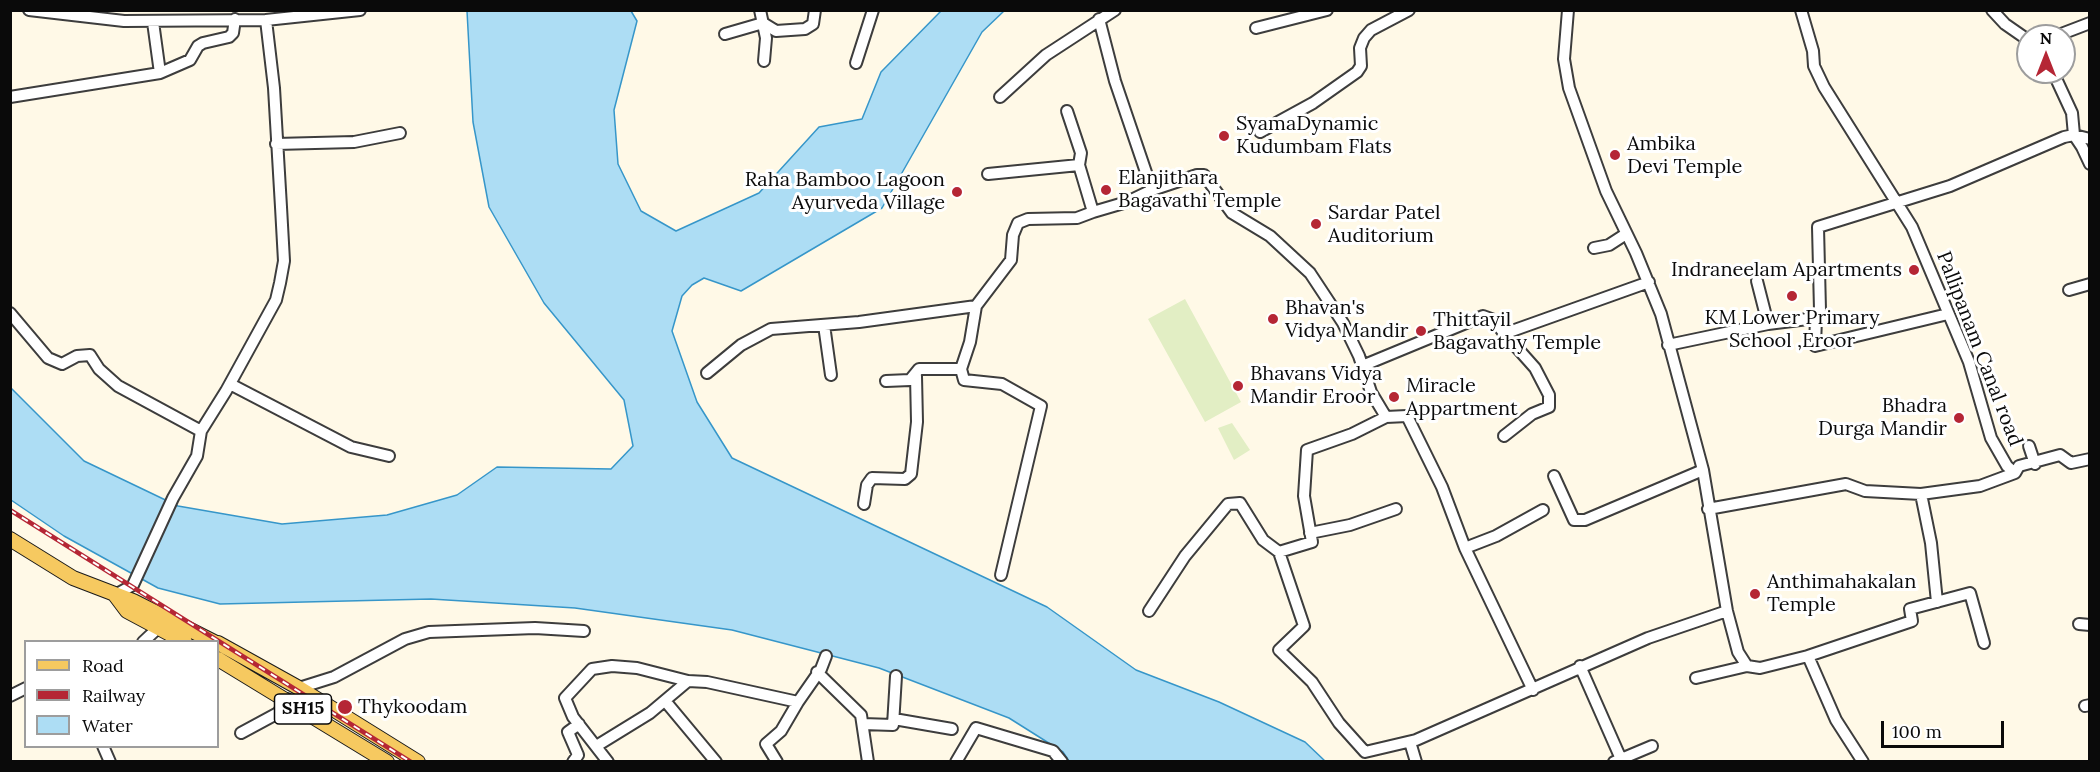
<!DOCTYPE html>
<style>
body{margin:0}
#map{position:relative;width:2100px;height:772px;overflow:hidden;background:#fff9e7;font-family:Lora,serif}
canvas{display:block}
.frame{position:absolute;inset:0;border:12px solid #0a0a0a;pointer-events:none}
.legend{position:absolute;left:24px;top:640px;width:195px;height:108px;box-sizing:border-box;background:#fff;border:2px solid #9d9d9d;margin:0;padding:8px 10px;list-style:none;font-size:18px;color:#0a0a0a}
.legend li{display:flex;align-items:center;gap:12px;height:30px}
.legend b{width:30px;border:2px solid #9d9d9d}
.north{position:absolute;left:2016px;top:24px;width:60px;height:60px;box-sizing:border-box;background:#fff;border:2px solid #9d9d9d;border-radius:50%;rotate:0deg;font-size:16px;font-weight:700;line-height:24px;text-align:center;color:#0a0a0a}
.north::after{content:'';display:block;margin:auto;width:21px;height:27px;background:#b52635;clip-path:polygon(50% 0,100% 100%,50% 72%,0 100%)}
.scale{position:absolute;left:1881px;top:721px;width:123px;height:27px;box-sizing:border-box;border:3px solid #0a0a0a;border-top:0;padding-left:8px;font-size:18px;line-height:21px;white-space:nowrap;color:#0a0a0a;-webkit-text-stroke:4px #fff;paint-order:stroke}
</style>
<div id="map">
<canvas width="2100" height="772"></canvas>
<div class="frame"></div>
<ul class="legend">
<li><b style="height:8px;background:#f6c960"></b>Road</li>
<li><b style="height:8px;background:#b52635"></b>Railway</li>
<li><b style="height:16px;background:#adddf4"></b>Water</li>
</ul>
<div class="north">N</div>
<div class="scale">100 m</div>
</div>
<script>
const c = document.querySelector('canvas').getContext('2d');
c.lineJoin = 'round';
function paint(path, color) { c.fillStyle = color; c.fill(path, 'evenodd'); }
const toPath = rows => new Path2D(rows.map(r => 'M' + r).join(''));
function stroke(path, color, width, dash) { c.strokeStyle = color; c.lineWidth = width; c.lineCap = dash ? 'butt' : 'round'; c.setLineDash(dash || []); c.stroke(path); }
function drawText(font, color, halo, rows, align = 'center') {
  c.font = font + ' Lora,serif'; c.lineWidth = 6; c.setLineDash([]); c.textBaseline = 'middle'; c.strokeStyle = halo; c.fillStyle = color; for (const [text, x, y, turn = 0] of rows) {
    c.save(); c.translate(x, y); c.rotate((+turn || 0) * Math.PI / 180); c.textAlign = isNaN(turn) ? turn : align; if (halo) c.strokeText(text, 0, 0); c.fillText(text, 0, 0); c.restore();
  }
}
paint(toPath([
 [1185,299,1241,402,1205,422,1148,319],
 [1232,423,1250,450,1234,460,1218,428]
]), '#e2eec4');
const water = toPath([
 [467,11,631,11,637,21,614,110,618,164,641,211,676,231,759,193,819,127,862,119,881,72,941,11,1004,11,982,32,882,208,741,291,704,278,692,285,682,296,672,331,697,402,732,458,1047,607,1136,670,1219,702,1305,742,1325,761,1069,761,1063,752,1009,718,879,668,732,630,575,608,431,599,220,604,158,588,64,536,11,500,10,387,84,461,178,506,282,524,387,515,457,495,497,467,611,469,633,446,624,400,544,303,489,207,473,122,467,11]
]);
paint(water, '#adddf4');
stroke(water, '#3696c9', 1.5);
const minor = toPath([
 [29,10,124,21,266,20,274,88,281,207,284,261,280,283,276,300,226,391,201,431],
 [760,10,766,38,764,61],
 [1568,10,1564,59,1569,88,1606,191,1636,253,1661,314,1703,470,1727,611,1738,652,1747,666,1760,668,1808,656,1836,720,1863,762],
 [1801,10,1813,51,1814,66,1824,87,1912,227,1969,362,1991,438,2007,466,2015,473],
 [1992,10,2005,24,2028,40],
 [1099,19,1115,81,1152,190,1197,175,1204,175,1232,213,1270,236,1310,273,1343,323,1359,356,1371,392,1386,417,1352,434,1307,450,1304,496,1312,542,1279,552,1304,626,1279,650,1312,682,1339,723,1365,752,1416,740,1648,638,1727,611],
 [266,20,360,10],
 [1256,28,1327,10],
 [725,34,763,23,776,31,805,29,813,24,815,10],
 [2056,36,2090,23],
 [856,63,873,10],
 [2053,72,2072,113,2074,135,2082,147,2090,164],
 [160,73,190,60,198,46,203,43,229,37,233,33,235,19],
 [10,97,160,73,153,22],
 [1000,97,1046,55,1115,10],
 [1067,111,1081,153,1079,165],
 [1260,132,1313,103,1357,72,1361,66,1360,48,1364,38,1371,30,1409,10],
 [276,144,354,142,400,133],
 [988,174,1079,165,1093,212,1127,202,1152,190],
 [1594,248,1609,245,1626,234],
 [1757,281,1768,324,1816,318,1820,310,1818,227,1950,186,2064,137,2074,135,2090,139],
 [2069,290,2090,284],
 [10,313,48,358,62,364,77,356,90,355,99,369,118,386,201,431,197,456,173,498,133,585,115,595],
 [1816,318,1815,346,1948,314],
 [824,325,831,375],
 [1503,332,1535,368,1549,395,1549,407,1532,414,1504,436],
 [1668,345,1768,324],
 [1362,366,1483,316,1494,320,1503,332,1509,332,1649,282],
 [961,369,964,380,1002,384,1041,406,1001,575],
 [707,373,741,345,771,329,859,322,976,306,1011,260,1013,235,1018,223,1028,219,1077,218,1093,212],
 [886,381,910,380,919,369,961,369,970,342,976,306],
 [230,384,351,447,389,456],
 [1386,417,1407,416,1442,487,1465,548,1496,536,1543,510],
 [2029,446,2035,464],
 [1554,476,1574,520,1585,520,1703,470],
 [1921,494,1931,543,1937,602],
 [864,504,867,485,872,478,905,479,911,474,917,422,916,376],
 [1708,509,1846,484,1865,491,1921,494,1980,486,2015,473,2019,466,2060,455,2071,463,2090,459],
 [1310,533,1350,525,1396,509],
 [1465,548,1533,690],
 [1149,611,1185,556,1228,504,1240,503,1263,540,1279,552],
 [2079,624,2090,625],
 [143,642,159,627],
 [1808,656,1912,621,1910,609,1970,593,1984,643],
 [1580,666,1621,759],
 [817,672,861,715,868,762],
 [1696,678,1747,666],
 [688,681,707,682,798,702,821,669,826,656],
 [299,688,334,677,405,639,429,632,535,628,584,631],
 [10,696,26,688],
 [666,702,716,762],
 [2085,706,2090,705],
 [894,719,952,729],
 [863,724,893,725,896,676],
 [241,733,278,713,287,699],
 [1410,742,1416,762],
 [598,745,650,713,688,681,637,668,612,666,592,669,565,698,573,717,608,762],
 [103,746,110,762],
 [573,762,578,755,568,732,579,724],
 [777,762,766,744,781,731,798,702],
 [956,762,976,728,1053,751,1062,762],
 [1614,762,1652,746]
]);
const major = toPath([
 [10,539,73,578,133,601,214,642],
 [115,595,127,611,185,642],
 [218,643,299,688,418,762],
 [218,659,387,762]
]);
stroke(minor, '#3d3d3d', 14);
stroke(major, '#1b1b1b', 16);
stroke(minor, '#fff', 10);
stroke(major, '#f6c960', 14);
const rail = toPath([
 [10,510,411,762]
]);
stroke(rail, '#b52635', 4.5);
stroke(rail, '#fff', 2, [7]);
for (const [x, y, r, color] of [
 [1224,136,6,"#b52635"],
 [1615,155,6,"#b52635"],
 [1106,190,6,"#b52635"],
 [957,192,6,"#b52635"],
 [1316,224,6,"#b52635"],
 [1914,270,6,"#b52635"],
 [1792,296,6,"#b52635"],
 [1273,319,6,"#b52635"],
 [1421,331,6,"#b52635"],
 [1238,386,6,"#b52635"],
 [1394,397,6,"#b52635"],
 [1959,418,6,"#b52635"],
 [1755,594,6,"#b52635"],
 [345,707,8,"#b52635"]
]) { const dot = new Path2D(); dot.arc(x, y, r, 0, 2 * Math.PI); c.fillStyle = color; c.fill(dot); stroke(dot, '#fff', 2); }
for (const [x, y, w] of [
 [303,709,57]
]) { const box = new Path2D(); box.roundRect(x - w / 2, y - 15, w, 30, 4.5); c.fillStyle = '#fff'; c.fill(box); stroke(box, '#0a0a0a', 1.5); }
drawText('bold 18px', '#0a0a0a', null, [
 ["SH15",303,709]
]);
drawText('20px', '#0a0a0a', '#fff', [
 ["SyamaDynamic",1236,124],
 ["Kudumbam Flats",1236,147],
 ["Ambika",1627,144],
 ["Devi Temple",1627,167],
 ["Elanjithara",1118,178],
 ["Bagavathi Temple",1118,201],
 ["Raha Bamboo Lagoon",945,180,"right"],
 ["Ayurveda Village",945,203,"right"],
 ["Sardar Patel",1328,213],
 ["Auditorium",1328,236],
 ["Indraneelam Apartments",1902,270,"right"],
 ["Bhavan's",1285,308],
 ["Vidya Mandir",1285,331],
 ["KM Lower Primary",1792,318,"center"],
 ["School ,Eroor",1792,341,"center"],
 ["Thittayil",1433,320],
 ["Bagavathy Temple",1433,343],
 ["Bhavans Vidya",1250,374],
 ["Mandir Eroor",1250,397],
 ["Miracle",1406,386],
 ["Appartment",1406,409],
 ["Bhadra",1947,406,"right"],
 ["Durga Mandir",1947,429,"right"],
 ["Anthimahakalan",1767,582],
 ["Temple",1767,605],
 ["Thykoodam",358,707]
], 'left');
drawText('20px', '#0a0a0a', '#fff', [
 ["Pallipanam Canal road",1979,349,69]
]);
</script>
